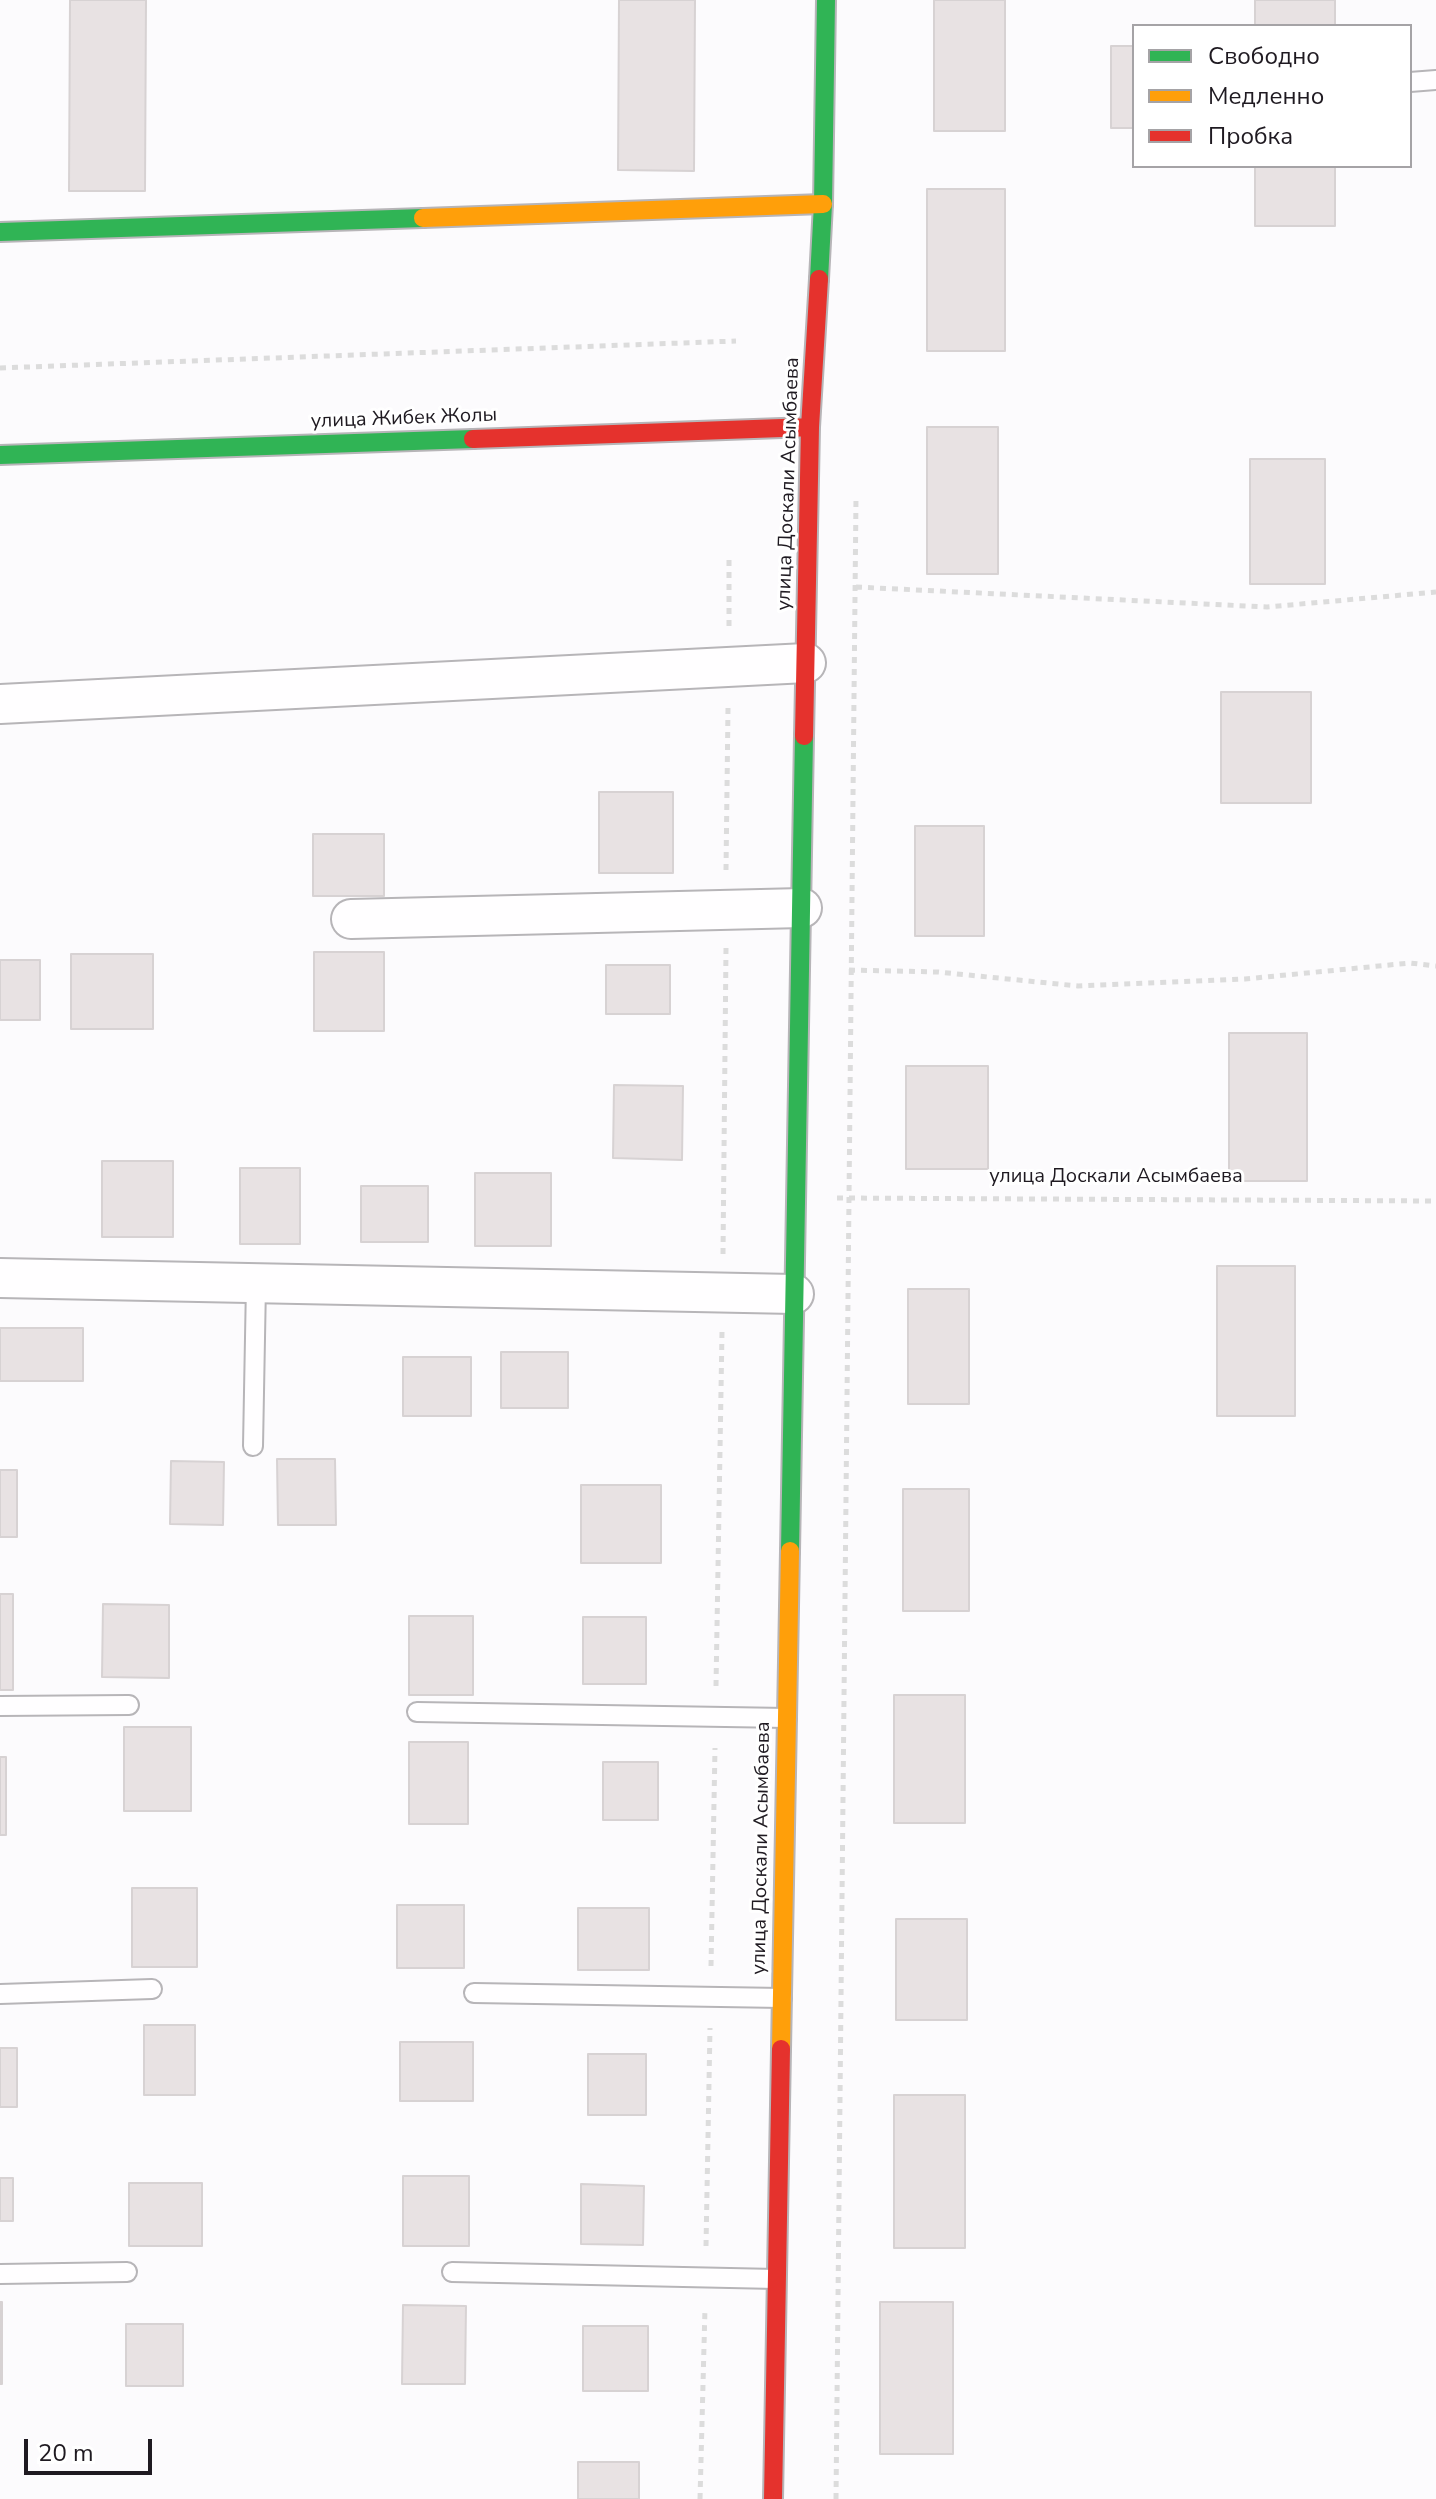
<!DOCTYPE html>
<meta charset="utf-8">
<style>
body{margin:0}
#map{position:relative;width:1436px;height:2499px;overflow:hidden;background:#fcfbfd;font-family:"Nunito Sans",sans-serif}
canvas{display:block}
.legend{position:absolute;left:1132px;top:24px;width:280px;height:144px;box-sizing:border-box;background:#fff;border:2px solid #a5a3a6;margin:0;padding:10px 14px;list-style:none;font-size:24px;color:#1f1a21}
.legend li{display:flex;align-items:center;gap:16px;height:40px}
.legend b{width:40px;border:2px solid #a5a3a6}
.scale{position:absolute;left:24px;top:2439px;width:128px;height:36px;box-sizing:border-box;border:4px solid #1f1a21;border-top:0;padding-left:10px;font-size:24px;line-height:28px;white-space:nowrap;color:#1f1a21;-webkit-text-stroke:6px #fff;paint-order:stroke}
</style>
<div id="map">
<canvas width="1436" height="2499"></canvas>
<ul class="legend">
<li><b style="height:10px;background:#30b455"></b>Свободно</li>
<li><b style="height:10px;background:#ff9f0a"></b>Медленно</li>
<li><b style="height:10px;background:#e5322d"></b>Пробка</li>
</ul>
<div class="scale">20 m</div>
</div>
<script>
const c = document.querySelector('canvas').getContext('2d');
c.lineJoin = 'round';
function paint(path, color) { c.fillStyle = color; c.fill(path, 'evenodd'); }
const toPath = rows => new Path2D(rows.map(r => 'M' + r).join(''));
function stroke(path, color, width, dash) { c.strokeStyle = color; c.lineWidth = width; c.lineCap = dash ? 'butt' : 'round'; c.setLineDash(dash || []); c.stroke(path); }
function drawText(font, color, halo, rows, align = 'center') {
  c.font = font + ' "Nunito Sans",sans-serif'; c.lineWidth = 6; c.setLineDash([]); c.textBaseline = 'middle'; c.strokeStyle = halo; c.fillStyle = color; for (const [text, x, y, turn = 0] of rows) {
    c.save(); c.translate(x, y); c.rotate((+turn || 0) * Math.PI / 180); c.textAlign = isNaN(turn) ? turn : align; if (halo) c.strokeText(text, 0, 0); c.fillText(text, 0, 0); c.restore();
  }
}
const building = toPath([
 [70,0,146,0,145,191,69,191,70,0],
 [619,0,695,0,694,171,618,170,619,0],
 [934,0,1005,0,1005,131,934,131,934,0],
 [1255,0,1335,0,1335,26,1255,26,1255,0],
 [1111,46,1134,46,1134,128,1111,128,1111,46],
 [1255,166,1335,166,1335,226,1255,226,1255,166],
 [927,189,1005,189,1005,351,927,351,927,189],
 [927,427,998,427,998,574,927,574,927,427],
 [1250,459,1325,459,1325,584,1250,584,1250,459],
 [1221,692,1311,692,1311,803,1221,803,1221,692],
 [599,792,673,792,673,873,599,873,599,792],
 [915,826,984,826,984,936,915,936,915,826],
 [313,834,384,834,384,896,313,896,313,834],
 [314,952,384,952,384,1031,314,1031,314,952],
 [71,954,153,954,153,1029,71,1029,71,954],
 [0,960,40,960,40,1020,0,1020,0,960],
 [606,965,670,965,670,1014,606,1014,606,965],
 [1229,1033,1307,1033,1307,1181,1229,1181,1229,1033],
 [906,1066,988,1066,988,1169,906,1169,906,1066],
 [614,1085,683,1086,682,1160,613,1158,614,1085],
 [102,1161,173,1161,173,1237,102,1237,102,1161],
 [240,1168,300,1168,300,1244,240,1244,240,1168],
 [475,1173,551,1173,551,1246,475,1246,475,1173],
 [361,1186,428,1186,428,1242,361,1242,361,1186],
 [1217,1266,1295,1266,1295,1416,1217,1416,1217,1266],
 [908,1289,969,1289,969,1404,908,1404,908,1289],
 [0,1328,83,1328,83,1381,0,1381,0,1328],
 [501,1352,568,1352,568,1408,501,1408,501,1352],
 [403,1357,471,1357,471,1416,403,1416,403,1357],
 [277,1459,335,1459,336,1525,278,1525,277,1459],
 [171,1461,224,1462,223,1525,170,1524,171,1461],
 [0,1470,17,1470,17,1537,0,1537,0,1470],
 [581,1485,661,1485,661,1563,581,1563,581,1485],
 [903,1489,969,1489,969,1611,903,1611,903,1489],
 [0,1594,13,1594,13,1690,0,1690,0,1594],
 [103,1604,169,1605,169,1678,102,1677,103,1604],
 [409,1616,473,1616,473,1695,409,1695,409,1616],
 [583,1617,646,1617,646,1684,583,1684,583,1617],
 [894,1695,965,1695,965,1823,894,1823,894,1695],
 [124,1727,191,1727,191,1811,124,1811,124,1727],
 [409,1742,468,1742,468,1824,409,1824,409,1742],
 [0,1757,6,1757,6,1835,0,1835,0,1757],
 [603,1762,658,1762,658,1820,603,1820,603,1762],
 [132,1888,197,1888,197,1967,132,1967,132,1888],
 [397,1905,464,1905,464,1968,397,1968,397,1905],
 [578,1908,649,1908,649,1970,578,1970,578,1908],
 [896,1919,967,1919,967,2020,896,2020,896,1919],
 [144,2025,195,2025,195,2095,144,2095,144,2025],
 [400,2042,473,2042,473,2101,400,2101,400,2042],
 [0,2048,17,2048,17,2107,0,2107,0,2048],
 [588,2054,646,2054,646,2115,588,2115,588,2054],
 [894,2095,965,2095,965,2248,894,2248,894,2095],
 [403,2176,469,2176,469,2246,403,2246,403,2176],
 [0,2178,13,2178,13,2221,0,2221,0,2178],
 [129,2183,202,2183,202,2246,129,2246,129,2183],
 [581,2184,644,2186,643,2245,581,2244,581,2184],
 [0,2302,2,2302,2,2384,0,2384,0,2302],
 [880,2302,953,2302,953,2454,880,2454,880,2302],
 [403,2305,466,2306,465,2384,402,2384,403,2305],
 [126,2324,183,2324,183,2386,126,2386,126,2324],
 [583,2326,648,2326,648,2391,583,2391,583,2326],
 [578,2462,639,2462,639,2499,578,2499,578,2462]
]);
paint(building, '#e8e2e3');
stroke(building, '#d7d2d3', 2);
const lane = toPath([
 [1410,82,1436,80],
 [253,1446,256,1284],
 [0,1706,129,1705],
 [417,1712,787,1718],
 [474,1993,782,1998],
 [0,1994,152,1989],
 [452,2272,776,2279],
 [0,2274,127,2272]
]);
const street = toPath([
 [0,704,806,663],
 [351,919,802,908],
 [0,1278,794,1294]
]);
const fast = toPath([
 [0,232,423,218],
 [819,279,823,204,826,0],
 [0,455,473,439],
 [790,1551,804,736]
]);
const slow = toPath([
 [423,218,823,204],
 [781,2049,790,1551]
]);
const jam = toPath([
 [473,439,810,427],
 [804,736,810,427,819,279],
 [773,2499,781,2049]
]);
stroke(lane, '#b7b5b8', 22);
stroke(street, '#b7b5b8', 42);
stroke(fast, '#b7b5b8', 22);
stroke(slow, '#b7b5b8', 22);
stroke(jam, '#b7b5b8', 22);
stroke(toPath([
 [0,368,736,341],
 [856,587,1267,607,1436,592],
 [729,626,729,554],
 [726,870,728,708],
 [849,970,938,972,1078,986,1245,979,1410,963,1436,966],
 [837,1198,1436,1201],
 [723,1254,726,948],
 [716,1686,722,1332],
 [711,1966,715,1748],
 [706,2246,710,2028],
 [700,2499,705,2308],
 [836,2499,856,497]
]), '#dcdcdc', 5, [6, 6]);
stroke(lane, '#fffeff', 18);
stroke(street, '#fffeff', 38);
stroke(fast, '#30b455', 18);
stroke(slow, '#ff9f0a', 18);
stroke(jam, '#e5322d', 18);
drawText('20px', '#1f1a21', '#fff', [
 ["улица Жибек Жолы",404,419,-2],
 ["улица Доскали Асымбаева",789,484,-88],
 ["улица Доскали Асымбаева",1116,1177],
 ["улица Доскали Асымбаева",762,1848,-89]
]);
</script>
